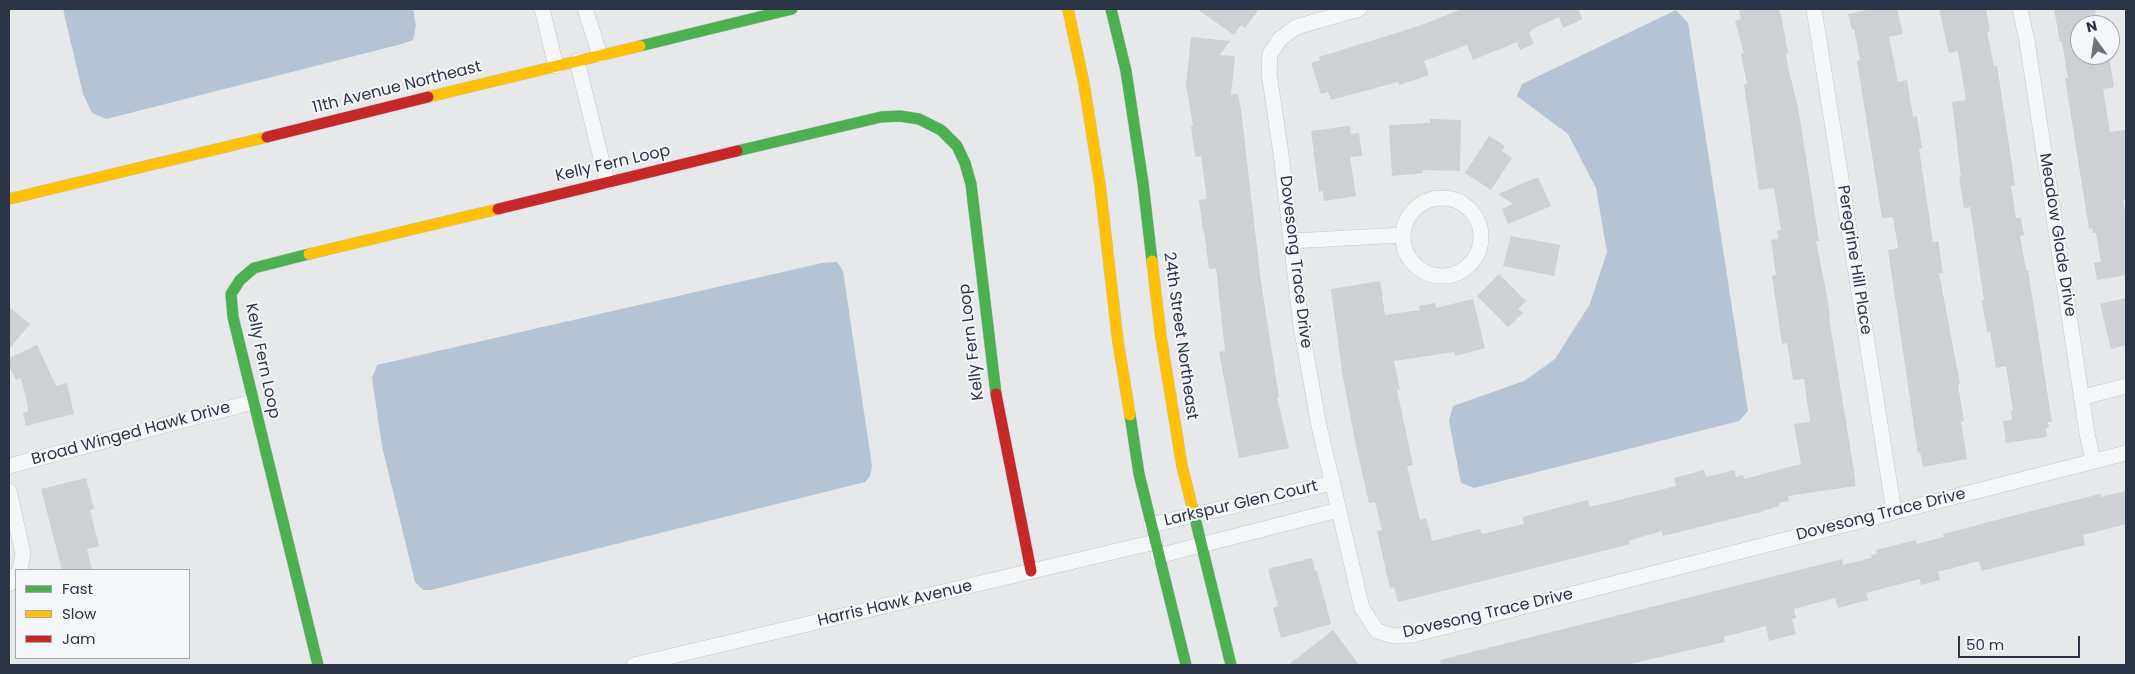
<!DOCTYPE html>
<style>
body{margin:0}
#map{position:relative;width:2135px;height:674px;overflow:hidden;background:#e6e8ea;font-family:Poppins,sans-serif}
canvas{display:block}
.frame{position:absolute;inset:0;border:10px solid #2b3445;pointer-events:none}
.legend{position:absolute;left:15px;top:569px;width:175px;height:90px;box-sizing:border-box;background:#f4f6f9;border:1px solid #a4a8b1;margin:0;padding:6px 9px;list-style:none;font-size:15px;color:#2b3445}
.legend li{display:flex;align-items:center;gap:10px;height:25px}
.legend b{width:25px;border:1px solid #a4a8b1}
.north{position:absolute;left:2070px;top:15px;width:50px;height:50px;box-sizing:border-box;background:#f4f6f9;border:1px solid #a4a8b1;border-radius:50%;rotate:346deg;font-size:14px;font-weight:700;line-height:20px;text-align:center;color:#2b3445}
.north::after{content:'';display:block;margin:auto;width:18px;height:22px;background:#6c737f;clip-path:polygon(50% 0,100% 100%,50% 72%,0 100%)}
.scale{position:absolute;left:1958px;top:636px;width:122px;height:22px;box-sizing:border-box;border:2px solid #2b3445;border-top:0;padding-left:6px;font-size:15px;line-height:18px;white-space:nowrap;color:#2b3445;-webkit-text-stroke:4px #f4f6f9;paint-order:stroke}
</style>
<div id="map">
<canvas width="2135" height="674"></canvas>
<div class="frame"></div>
<ul class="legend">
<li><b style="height:6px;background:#4caf50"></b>Fast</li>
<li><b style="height:6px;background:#ffc107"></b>Slow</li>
<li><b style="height:6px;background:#c62828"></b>Jam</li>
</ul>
<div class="north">N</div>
<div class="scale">50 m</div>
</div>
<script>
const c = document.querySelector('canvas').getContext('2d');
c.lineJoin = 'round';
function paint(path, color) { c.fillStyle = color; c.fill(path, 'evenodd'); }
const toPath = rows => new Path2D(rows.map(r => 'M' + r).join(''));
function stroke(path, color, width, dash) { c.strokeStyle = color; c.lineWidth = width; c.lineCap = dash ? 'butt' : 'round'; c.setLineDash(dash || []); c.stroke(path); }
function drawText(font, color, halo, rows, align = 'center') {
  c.font = font + ' Poppins,sans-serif'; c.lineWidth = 4; c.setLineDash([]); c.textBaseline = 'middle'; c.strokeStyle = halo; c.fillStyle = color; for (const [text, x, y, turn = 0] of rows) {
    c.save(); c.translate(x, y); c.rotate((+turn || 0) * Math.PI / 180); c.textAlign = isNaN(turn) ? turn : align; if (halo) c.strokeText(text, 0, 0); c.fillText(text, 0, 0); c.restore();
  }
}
paint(toPath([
 [63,9,413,9,416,26,413,40,402,44,106,119,92,113,83,94],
 [1676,10,1688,23,1748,411,1739,421,1474,488,1461,483,1449,421,1453,406,1524,381,1555,359,1590,304,1607,252,1596,188,1568,134,1517,96,1522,84],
 [837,262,843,271,872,466,870,476,865,482,431,590,423,590,415,582,382,446,372,378,377,365,822,263]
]), '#b4c4d5');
paint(toPath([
 [1197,9,1259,9,1245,28,1241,25,1234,35],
 [1462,9,1578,9,1583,19,1563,28,1559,17,1536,27,1529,32,1534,44,1520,50,1517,42,1473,60,1467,45,1424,61,1429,75,1399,85,1398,82,1331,100,1328,92,1321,94,1311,63,1320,60,1319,57,1419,26],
 [1739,9,1779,9,1782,20,1788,53,1786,54,1788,67,1798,107,1819,241,1816,241,1827,296,1830,317,1829,318,1855,477,1855,486,1788,496,1789,501,1779,503,1779,506,1760,512,1663,536,1662,531,1637,538,1637,539,1629,541,1630,544,1398,602,1394,587,1390,588,1377,531,1382,530,1375,502,1369,503,1356,446,1342,372,1331,289,1380,281,1385,315,1420,310,1419,306,1435,303,1436,308,1473,299,1485,348,1455,356,1454,352,1394,361,1400,389,1397,390,1413,465,1407,466,1420,520,1426,518,1432,541,1480,529,1482,534,1524,524,1522,517,1588,500,1590,507,1676,486,1674,478,1704,470,1706,477,1734,470,1736,477,1743,475,1744,479,1801,464,1794,424,1810,422,1804,379,1793,380,1787,343,1782,344,1772,276,1776,275,1771,240,1778,239,1777,231,1781,230,1774,188,1759,190,1744,84,1747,84,1741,54,1744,53,1735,21,1741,19],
 [1873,9,1897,9,1903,34,1889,37,1898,82,1907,80,1913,117,1917,116,1922,148,1919,149,1933,242,1938,241,1943,273,1939,273,1960,384,1958,385,1964,421,1961,422,1967,459,1923,467,1920,452,1918,453,1888,250,1898,248,1893,217,1882,218,1857,61,1860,60,1854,29,1852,30,1848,14],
 [1939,9,1986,9,1990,31,1987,32,1994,66,1997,65,2015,185,2011,186,2016,218,2021,218,2024,235,2020,236,2026,270,2028,270,2052,422,2048,422,2049,428,2046,428,2047,437,2006,443,2003,421,2012,420,2011,411,2013,411,2006,366,1996,368,1990,331,1987,332,1982,301,1984,300,1970,207,1964,208,1959,177,1961,177,1952,102,1966,100,1958,51,1949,53],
 [2054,9,2095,9,2097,25,2080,25,2080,61,2109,57,2114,87,2103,89,2110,132,2125,130,2126,137,2126,199,2123,200,2126,218,2126,275,2097,280,2094,263,2101,262,2100,257,2096,233,2093,233,2092,228,2089,229,2065,78,2068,78,2062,42,2060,42],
 [1191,37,1230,41,1220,55,1235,56,1231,95,1238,94,1241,110,1261,282,1279,397,1277,397,1289,448,1239,458,1219,352,1225,351,1216,268,1209,269,1204,231,1203,231,1199,200,1207,199,1201,156,1195,157,1191,126,1193,125,1186,85],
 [1430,119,1461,120,1460,171,1422,170,1423,173,1392,176,1389,125,1430,123],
 [1350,126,1351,134,1359,133,1362,156,1350,157,1356,196,1324,201,1323,191,1319,192,1311,131],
 [1489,136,1505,146,1502,151,1512,158,1491,190,1465,173],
 [1538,177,1551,206,1508,224,1502,209,1513,204,1498,194],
 [1511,236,1560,245,1554,276,1503,266],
 [1499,274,1526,301,1518,309,1523,313,1508,327,1477,296],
 [2126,298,2126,345,2111,349,2100,304],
 [9,307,30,324,9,349],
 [37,345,56,386,67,383,74,414,26,426,23,413,28,411,28,407,21,378,16,380,9,366,9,358],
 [86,478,94,509,90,510,99,546,87,549,92,570,62,570,41,489],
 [2126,491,2126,524,2083,535,2085,545,1982,571,1979,561,1938,572,1940,580,1921,585,1920,579,1866,593,1868,600,1838,608,1835,598,1794,609,1796,618,1792,619,1796,634,1769,641,1766,626,1724,637,1725,642,1625,665,1441,665,1440,660,1842,559,1843,565,1872,558,1871,555,1877,554,1876,550,1916,540,1917,544,1944,537,1943,534,2043,508,2100,494,2101,497],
 [1312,558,1315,571,1317,571,1331,624,1281,638,1273,608,1278,606,1268,569],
 [1333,630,1359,665,1288,665]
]), '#ced0d3');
const street = toPath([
 [542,9,556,66],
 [585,9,600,55],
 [1359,9,1296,27,1280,39,1270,54,1269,73,1281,154,1301,326,1319,426,1362,608,1377,631,1394,636,1412,635,2126,453],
 [1814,9,1894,512],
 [2020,9,2027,41,2087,433,2093,461],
 [577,61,607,182],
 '1403 237a39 39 0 1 1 78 0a39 39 0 1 1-78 0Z',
 [1292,241,1402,235],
 [2083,397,2126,386],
 [9,466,253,402],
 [9,491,23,553,20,570],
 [1151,525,1332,483],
 [1158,556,1338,510],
 [9,584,16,575],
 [634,665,1155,542]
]);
const fast = toPath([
 [1111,9,1126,71,1143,183,1152,261],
 [640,46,792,9],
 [737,151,881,117,900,116,919,119,941,130,957,146,965,163,971,184,996,394],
 [309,254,254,268,240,280,231,294,233,317,318,665],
 [1130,415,1139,474,1186,665],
 [1192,506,1231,665]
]);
const slow = toPath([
 [1068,9,1084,84,1100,185,1118,342,1130,415],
 [428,97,640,46],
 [9,199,267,137],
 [309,254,498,209],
 [1152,261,1161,337,1182,466,1192,506]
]);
const jam = toPath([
 [267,137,428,97],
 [498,209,737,151],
 [996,394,1031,571]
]);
stroke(street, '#c4c6c8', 16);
stroke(fast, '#c4c6c8', 12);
stroke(slow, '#c4c6c8', 12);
stroke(jam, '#c4c6c8', 12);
stroke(street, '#f5f6f7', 15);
stroke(fast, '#4caf50', 11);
stroke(slow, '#ffc107', 11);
stroke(jam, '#c62828', 11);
drawText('16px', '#2b3445', '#f4f6f9', [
 ["11th Avenue Northeast",397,88,-14],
 ["Kelly Fern Loop",613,164,-13],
 ["Meadow Glade Drive",2057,235,81],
 ["Peregrine Hill Place",1854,260,81],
 ["Dovesong Trace Drive",1295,262,83],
 ["24th Street Northeast",1180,336,82],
 ["Kelly Fern Loop",972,342,-97],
 ["Kelly Fern Loop",262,361,78],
 ["Broad Winged Hawk Drive",131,434,-15],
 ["Larkspur Glen Court",1241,504,-13],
 ["Dovesong Trace Drive",1881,515,-14],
 ["Harris Hawk Avenue",895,604,-13],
 ["Dovesong Trace Drive",1488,614,-13]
]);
</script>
